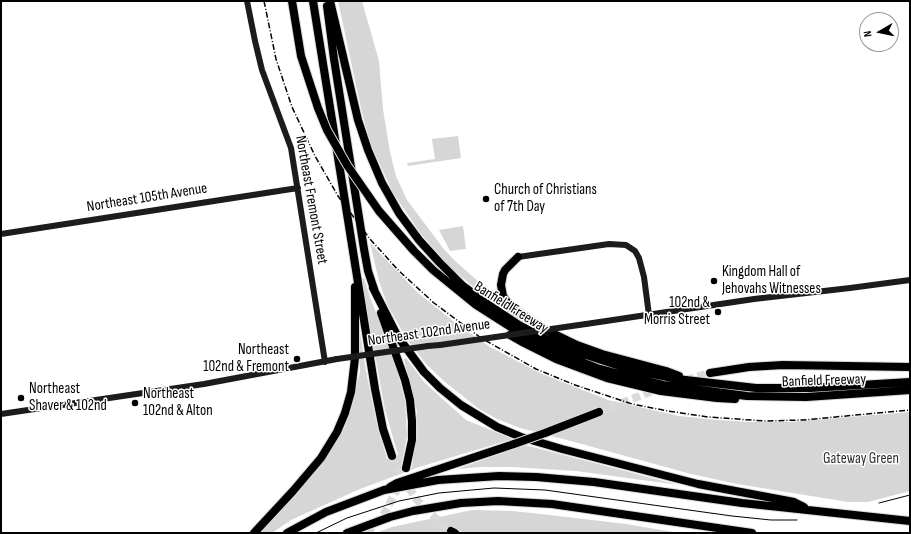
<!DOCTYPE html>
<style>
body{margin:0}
#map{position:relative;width:911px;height:534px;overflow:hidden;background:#fff;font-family:"Sofia Sans Condensed",sans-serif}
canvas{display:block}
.frame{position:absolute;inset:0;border:2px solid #000;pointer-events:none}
.north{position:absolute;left:859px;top:12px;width:40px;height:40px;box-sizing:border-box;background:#fff;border:1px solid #999;border-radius:50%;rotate:261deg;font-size:11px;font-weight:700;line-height:16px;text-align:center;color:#000}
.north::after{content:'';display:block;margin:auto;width:14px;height:18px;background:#000;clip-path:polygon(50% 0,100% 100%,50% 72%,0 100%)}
</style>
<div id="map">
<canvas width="911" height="534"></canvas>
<div class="frame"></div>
<div class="north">N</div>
</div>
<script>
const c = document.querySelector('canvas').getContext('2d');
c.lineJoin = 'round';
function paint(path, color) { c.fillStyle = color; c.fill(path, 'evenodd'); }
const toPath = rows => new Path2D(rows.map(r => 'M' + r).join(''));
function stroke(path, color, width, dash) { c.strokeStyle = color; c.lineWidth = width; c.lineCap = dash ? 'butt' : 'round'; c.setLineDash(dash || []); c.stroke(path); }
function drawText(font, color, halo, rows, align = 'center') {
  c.font = font + ' "Sofia Sans Condensed",sans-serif'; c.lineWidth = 3; c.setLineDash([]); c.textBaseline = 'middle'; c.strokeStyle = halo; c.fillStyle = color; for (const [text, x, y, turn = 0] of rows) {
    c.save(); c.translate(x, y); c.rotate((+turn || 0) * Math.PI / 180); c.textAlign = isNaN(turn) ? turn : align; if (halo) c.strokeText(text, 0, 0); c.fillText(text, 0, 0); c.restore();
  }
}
paint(toPath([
 [338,1,362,1,379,61,383,109,390,152,396,176,407,200,443,248,454,260,512,311,530,324,524,325,485,297,448,265,421,234,393,193,372,147,366,128,360,104],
 [458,136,461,158,408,166,407,163,435,159,432,139],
 [463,226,466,249,450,251,439,230],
 [370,243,418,293,453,321,490,347,540,373,608,400,679,416,717,420,750,422,789,422,910,412,910,491,868,502,848,502,737,484,691,474,567,440,520,428,497,419,479,409,445,382,426,364,406,338,387,304,379,281],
 [361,278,364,278,370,297,394,359,405,401,407,436,401,467,412,468,417,412,404,359,406,358,425,383,466,420,513,439,419,467,360,489,291,520,272,533,259,533,316,471,345,427,360,372,358,319,366,371,377,425,387,459,398,455,385,410],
 [525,445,679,485,576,471,511,467,480,467,457,469],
 [472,510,512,511,541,514,626,524,679,533,463,533,454,527,450,533,376,533,392,527]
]), '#d6d6d6');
stroke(toPath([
 [686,380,710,373],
 [599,412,660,388],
 [392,456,403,479,417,500,434,517,451,531],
 [367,533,384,514,401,482]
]), '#d9d9d9', 8, [8, 4]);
const highway = toPath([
 [292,1,301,56,318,108],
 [313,1,375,389,383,429,392,456],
 [330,1,358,120,368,150,382,183,399,213,419,240,439,262,463,286,492,307,519,325,546,339,580,353,629,369,677,379,756,388,810,388,910,382],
 [327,6,334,59,364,249,368,271,375,292],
 [379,211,414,251,433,270,476,305,523,335,584,363,597,368,623,375,663,385,747,396,806,397,910,390],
 [518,257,505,270,503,274,501,285,503,296,507,302,517,311,544,329,577,345,602,354,666,371,679,376],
 [373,288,398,337,424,372,440,388,461,405,497,427,521,437,562,449,698,484,794,502,804,507],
 [381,313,405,380,410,400,412,421,412,440,406,468],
 [510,335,524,343,556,359,607,378,661,391,717,398,735,399],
 [710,373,749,367,783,365,910,367],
 [545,433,599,412],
 [390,487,397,483,514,444],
 [451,531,455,533],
 [254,533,293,491,321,458,337,432,345,413,351,392,355,358,355,287],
 [287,533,326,512,384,490,438,480,499,476,536,477,594,482,742,503,910,521],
 [347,533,390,517,413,511,461,503,498,501,552,504,752,533]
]);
stroke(highway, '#dbdbdb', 10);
stroke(toPath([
 [247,1,255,41,262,70,291,148,325,362],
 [1,234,298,188],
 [518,257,609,244,626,245,635,251,639,258,644,277,649,315],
 [586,324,754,299,850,288,910,280],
 [428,346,440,345],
 [1,414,204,384,337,359]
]), '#1c1c1c', 6);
stroke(highway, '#000', 8);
stroke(toPath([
 [879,503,910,495],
 [316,533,347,518,399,501,439,493,494,488,545,490,732,516,771,520,797,520]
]), '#000', 1);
stroke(toPath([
 [264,1,276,59,292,107,315,156,338,196,370,239,399,271,434,303,481,338,536,369,575,385,632,404,668,411,708,417,765,421,803,420,910,410]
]), '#000', 1.5, [6, 2, 1, 2]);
const highwayBridge = toPath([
 [318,108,327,130,347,165,379,211],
 [514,444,545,433]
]);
stroke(highwayBridge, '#dbdbdb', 10, []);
stroke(toPath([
 [440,345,586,324],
 [337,359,428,346]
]), '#1c1c1c', 6);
stroke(highwayBridge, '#000', 8);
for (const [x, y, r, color] of [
 [486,199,4,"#000"],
 [714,281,4,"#000"],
 [718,312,4,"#000"],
 [297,359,4,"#000"],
 [21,398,4,"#000"],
 [135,403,4,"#000"]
]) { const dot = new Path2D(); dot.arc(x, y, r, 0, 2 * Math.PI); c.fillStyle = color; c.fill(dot); stroke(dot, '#fff', 1.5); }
drawText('15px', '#000', '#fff', [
 ["Church of Christians",494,190],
 ["of 7th Day",494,207],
 ["Kingdom Hall of",722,272],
 ["Jehovahs Witnesses",722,289],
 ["102nd &",710,303,"right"],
 ["Morris Street",710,320,"right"],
 ["Northeast",289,350,"right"],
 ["102nd & Fremont",289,367,"right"],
 ["Northeast",29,389],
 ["Shaver & 102nd",29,406],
 ["Northeast",143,394],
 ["102nd & Alton",143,411]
], 'left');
drawText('15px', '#000', '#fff', [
 ["Northeast 105th Avenue",147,198,-9],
 ["Northeast Fremont Street",311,200,80],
 ["Banfield Freeway",511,308,32],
 ["Northeast 102nd Avenue",429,333,-8],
 ["Banfield Freeway",824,381,-2]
]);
drawText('15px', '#2d2d2d', '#fff', [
 ["Gateway Green",861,459]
]);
</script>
